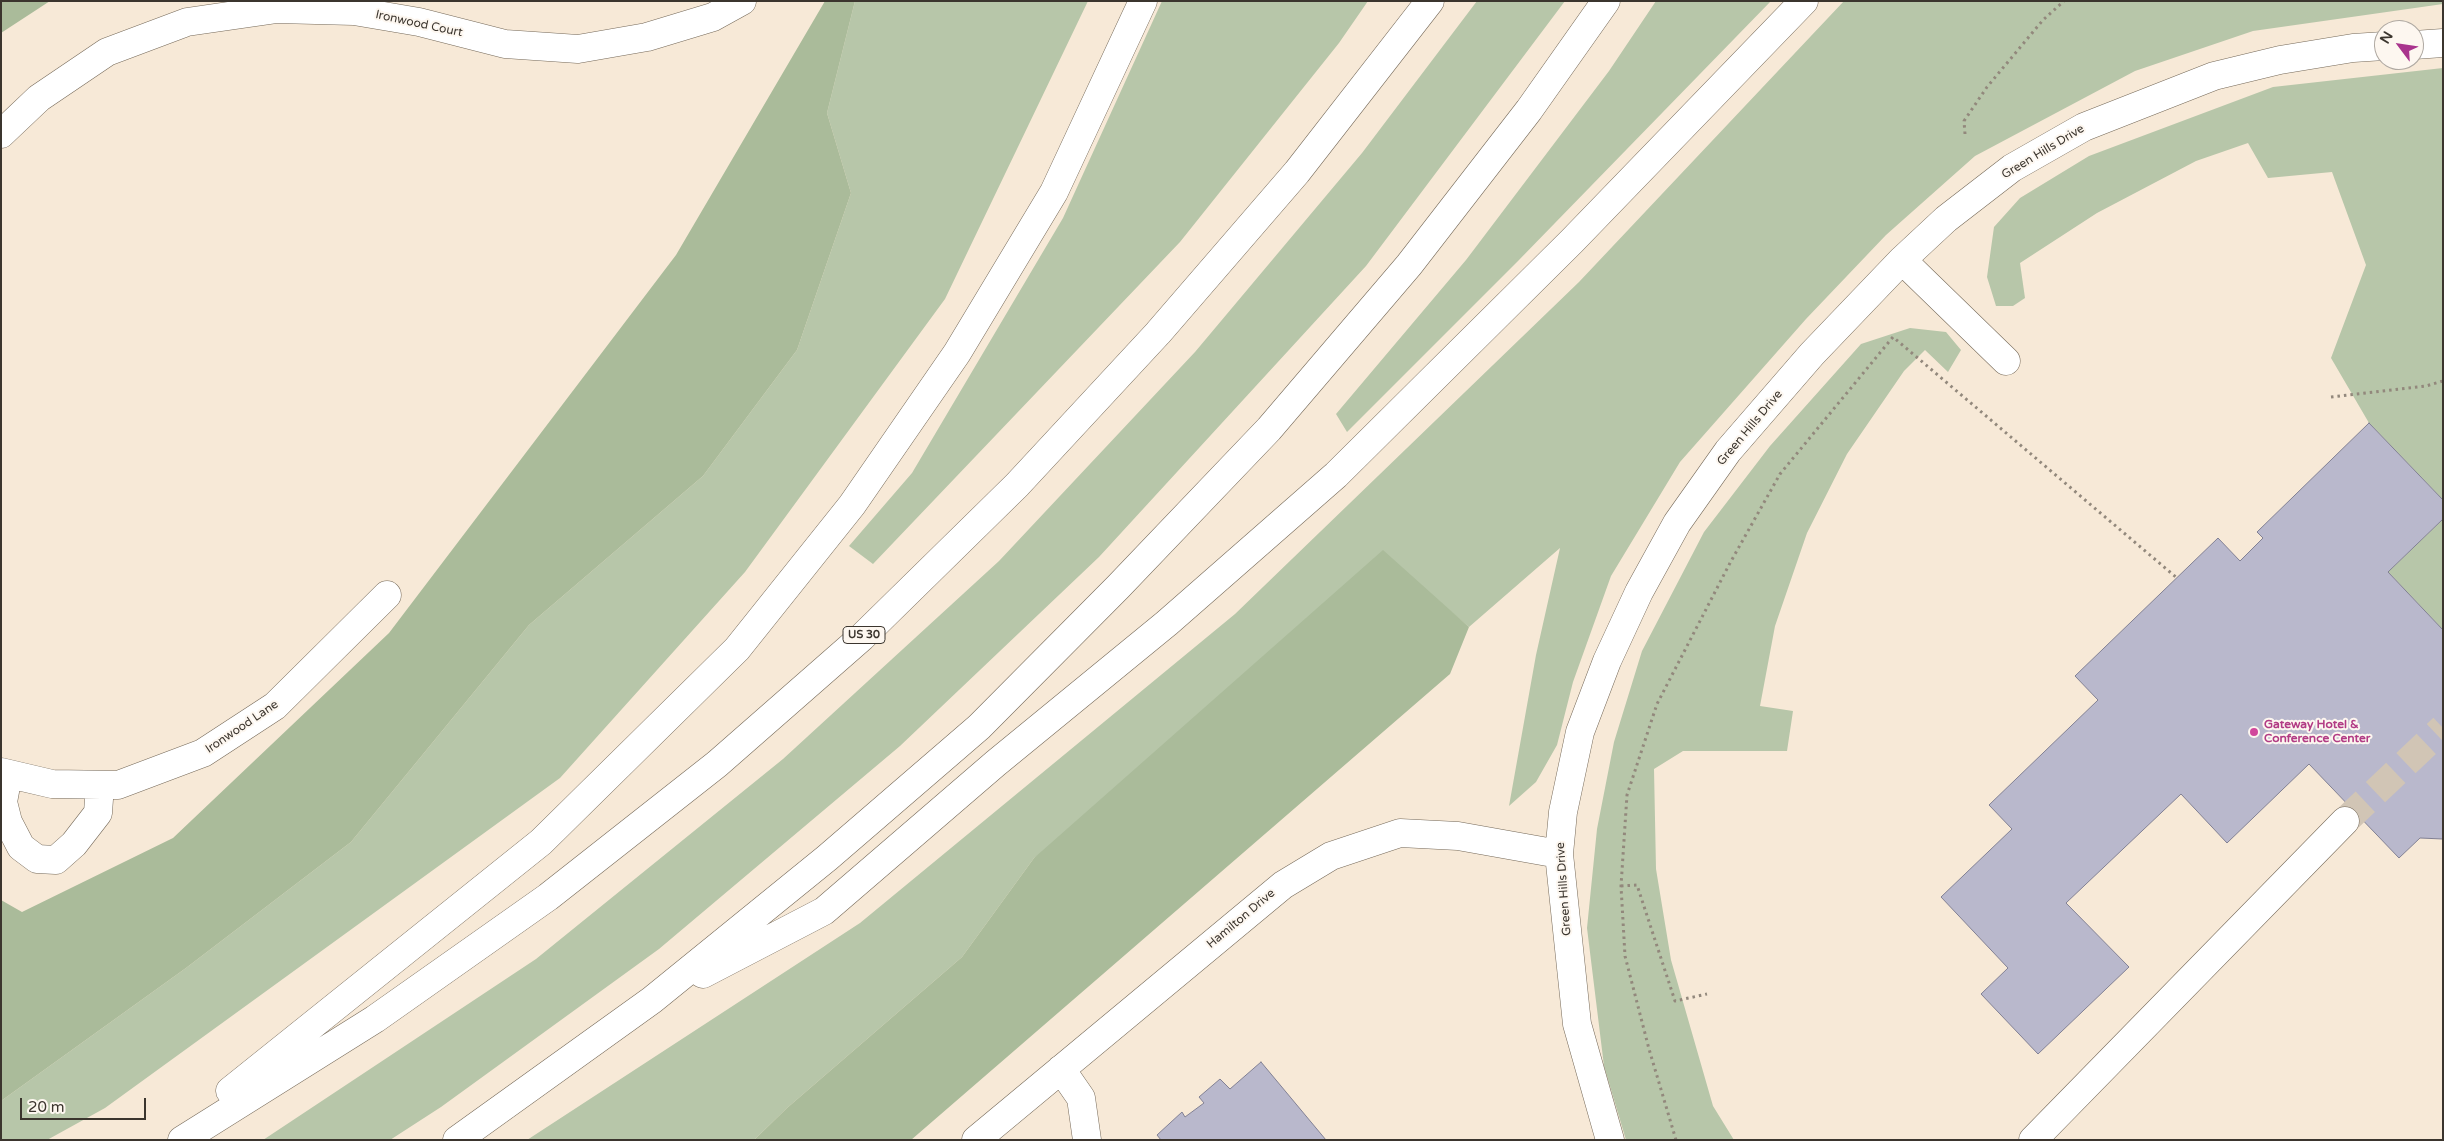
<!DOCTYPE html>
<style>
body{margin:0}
#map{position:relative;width:2444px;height:1141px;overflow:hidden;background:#f7e9d7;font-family:"Varela Round",sans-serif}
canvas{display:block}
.frame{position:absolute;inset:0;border:2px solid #3b352e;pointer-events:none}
.north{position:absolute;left:2374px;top:20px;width:50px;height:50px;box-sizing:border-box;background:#fdf7f0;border:1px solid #afa9a2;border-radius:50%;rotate:301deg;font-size:14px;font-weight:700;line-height:20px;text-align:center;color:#3b352e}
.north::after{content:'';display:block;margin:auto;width:18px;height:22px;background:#a9348d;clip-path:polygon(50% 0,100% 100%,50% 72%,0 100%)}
.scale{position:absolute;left:20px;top:1098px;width:126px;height:22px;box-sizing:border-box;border:2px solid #3b352e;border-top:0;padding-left:6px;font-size:15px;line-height:18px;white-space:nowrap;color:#3b352e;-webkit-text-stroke:4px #fdf7f0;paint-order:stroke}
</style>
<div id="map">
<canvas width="2444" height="1141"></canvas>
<div class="frame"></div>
<div class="north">N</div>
<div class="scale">20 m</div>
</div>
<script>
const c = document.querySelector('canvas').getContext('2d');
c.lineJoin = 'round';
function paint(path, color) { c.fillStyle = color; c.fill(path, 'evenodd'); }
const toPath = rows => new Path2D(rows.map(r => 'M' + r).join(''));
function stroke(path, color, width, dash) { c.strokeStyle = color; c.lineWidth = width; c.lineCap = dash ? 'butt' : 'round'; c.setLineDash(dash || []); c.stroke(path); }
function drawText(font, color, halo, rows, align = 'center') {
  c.font = font + ' "Varela Round",sans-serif'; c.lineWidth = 4; c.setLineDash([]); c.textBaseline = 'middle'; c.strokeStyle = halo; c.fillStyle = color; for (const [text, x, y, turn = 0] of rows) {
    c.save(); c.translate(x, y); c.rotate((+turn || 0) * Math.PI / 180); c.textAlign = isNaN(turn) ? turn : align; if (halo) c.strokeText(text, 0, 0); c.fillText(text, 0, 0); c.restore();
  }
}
paint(toPath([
 [855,1,1088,1,945,299,745,572,560,778,105,1108,47,1140,1,1140,1,1101,186,968,351,842,529,625,703,476,797,350,851,193,827,113],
 [1162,1,1368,1,1339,43,1180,242,873,564,849,546,912,473,1063,218],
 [1477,1,1565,1,1366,266,1099,557,900,746,659,949,441,1107,390,1140,263,1140,536,959,783,759,999,561,1195,352,1362,153],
 [1656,1,1771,1,1518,261,1347,432,1336,414,1466,260,1609,71],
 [1844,1,2443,1,2443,4,2253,31,2135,71,1975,156,1886,235,1806,319,1680,462,1611,576,1573,682,1557,745,1536,782,1509,806,1536,655,1560,548,1469,627,1437,600,1034,858,962,957,787,1108,754,1140,527,1140,860,923,1235,614,1579,282],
 [2443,68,2443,500,2369,423,2331,358,2366,265,2332,172,2268,178,2248,143,2196,161,2097,213,2020,263,2025,298,2013,306,1996,306,1987,277,1994,227,2020,198,2089,156,2273,87],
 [1910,328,1946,332,1961,350,1948,372,1925,350,1904,371,1847,454,1807,533,1775,626,1760,706,1793,711,1787,751,1683,751,1654,769,1656,869,1671,960,1713,1106,1734,1140,1626,1140,1604,1066,1587,928,1597,829,1614,742,1642,651,1704,532,1770,446,1861,344],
 [2443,519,2443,630,2388,572]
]), '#b7c6a9');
paint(toPath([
 [1,1,50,1,1,33],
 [825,1,855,1,827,113,851,193,797,350,703,476,529,625,351,842,186,968,1,1101,1,900,22,912,173,838,389,633,676,255],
 [1383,550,1469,627,1450,674,911,1140,754,1140,787,1108,962,957,1034,858]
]), '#aabb9a');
const building = toPath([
 [2369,423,2443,500,2443,519,2388,572,2443,630,2443,839,2420,838,2399,858,2309,764,2227,843,2181,794,2066,903,2129,967,2038,1054,1981,994,2008,968,1941,897,2012,829,1989,805,2098,700,2075,676,2218,538,2240,561,2263,538,2257,532,2369,423],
 [1261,1062,1326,1140,1161,1140,1157,1135,1182,1112,1185,1117,1204,1103,1199,1097,1220,1079,1230,1089,1261,1062]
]);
paint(building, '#b9b8cc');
stroke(building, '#818093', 1);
stroke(toPath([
 [2345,821,2443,728]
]), '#d1c5b5', 28, [28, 14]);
const minor = toPath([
 [2414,45,2443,43],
 [1,134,39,98,107,52,187,22,277,9,354,11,419,22,505,44,578,49,647,37,713,17,742,1],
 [1902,260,2006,361],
 [1,772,52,784,118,785,203,753,275,706,387,595],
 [8,775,3,802,8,822,21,847,37,859,56,860,74,844,98,813,100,785],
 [1061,1069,1081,1098,1087,1140],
 [976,1140,1283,885,1331,856,1400,833,1458,836,1559,854],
 [1610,1140,1577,1024,1559,854,1563,812,1580,732,1607,661,1639,592,1677,523,1728,451,1812,354,1902,260,1946,219,2012,168,2084,127,2214,76,2280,60,2353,48,2384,46],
 [2033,1140,2345,821]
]);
const highway = toPath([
 [703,974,824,911,996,763,1167,623,1336,475,1572,241,1804,1],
 [230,1091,541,842,737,649,852,505,957,353,1054,192,1143,1],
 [182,1140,375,1019,548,897,717,764,862,637,1017,485,1158,333,1297,172,1430,1],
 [457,1140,652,1000,827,858,979,727,1118,587,1269,429,1409,265,1529,110,1606,1]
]);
stroke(minor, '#756959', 29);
stroke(highway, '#756959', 29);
stroke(toPath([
 [1965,134,1964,121,1987,87,2043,20,2064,1],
 [2331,397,2426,386,2443,381],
 [1621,886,1637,885,1675,1001,1707,994],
 [1676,1140,1649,1049,1625,956,1621,886,1627,795,1657,704,1730,563,1780,474,1893,337,2177,578]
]), '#92887c', 3, [2.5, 4]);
stroke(minor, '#fff', 28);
stroke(highway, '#fff', 28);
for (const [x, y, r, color] of [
 [2254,732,5,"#d1479c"]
]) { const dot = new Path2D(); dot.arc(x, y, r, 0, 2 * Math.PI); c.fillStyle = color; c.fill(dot); stroke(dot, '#fdf7f0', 2); }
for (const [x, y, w] of [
 [864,635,42]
]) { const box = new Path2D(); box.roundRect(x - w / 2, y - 8.5, w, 17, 4); c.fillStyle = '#fdf7f0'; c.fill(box); stroke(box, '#3b352e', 1); }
drawText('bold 11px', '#3b352e', null, [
 ["US 30",864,635]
]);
drawText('12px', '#3b352e', '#fdf7f0', [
 ["Ironwood Court",419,24,12],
 ["Green Hills Drive",2043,152,-31],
 ["Green Hills Drive",1750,428,-50],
 ["Ironwood Lane",242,727,-34],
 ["Green Hills Drive",1564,889,-94],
 ["Hamilton Drive",1241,919,-40]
]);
drawText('bold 12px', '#b23c85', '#fdf7f0', [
 ["Gateway Hotel &",2264,725],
 ["Conference Center",2264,739]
], 'left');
</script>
